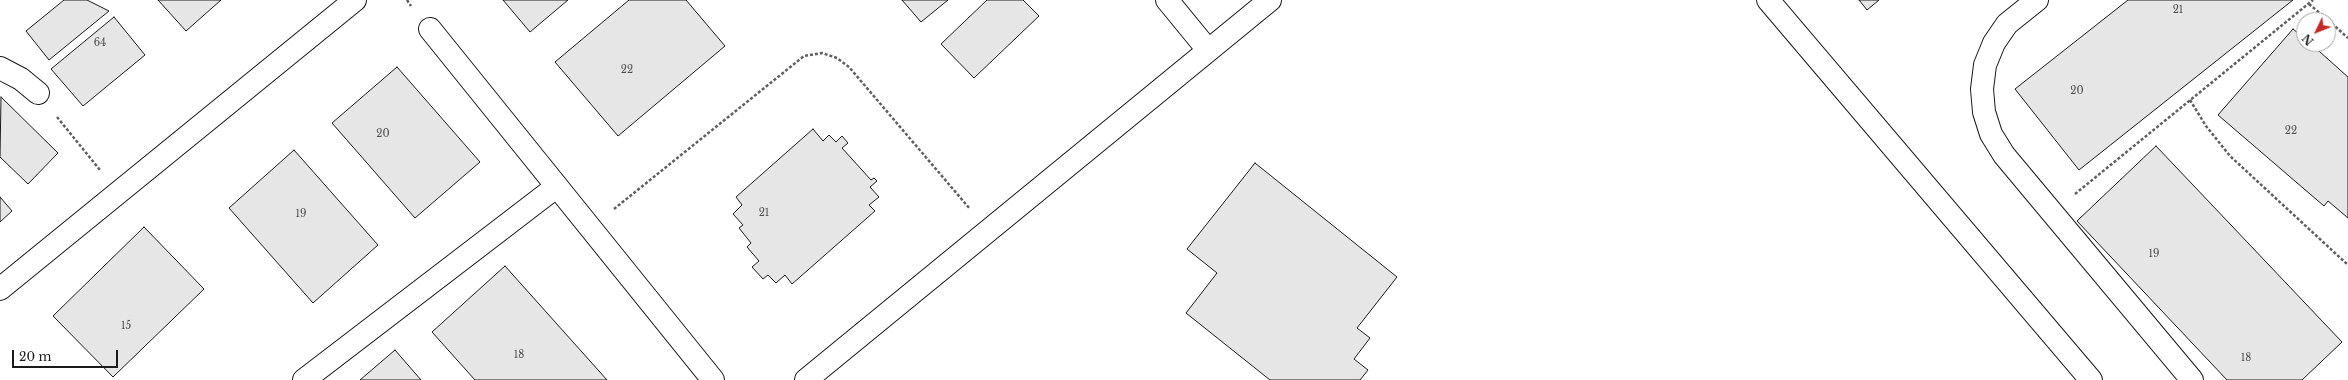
<!DOCTYPE html>
<style>
body{margin:0}
#map{position:relative;width:2348px;height:380px;overflow:hidden;background:#fff;font-family:"Libre Baskerville",serif}
canvas{display:block}
.north{position:absolute;left:2296px;top:12px;width:40px;height:40px;box-sizing:border-box;background:#fff;border:1px solid #a3a3a3;border-radius:50%;rotate:227deg;font-size:11px;font-weight:700;line-height:16px;text-align:center;color:#1a1a1a}
.north::after{content:'';display:block;margin:auto;width:14px;height:18px;background:#c62828;clip-path:polygon(50% 0,100% 100%,50% 72%,0 100%)}
.scale{position:absolute;left:12px;top:350px;width:106px;height:18px;box-sizing:border-box;border:2px solid #1a1a1a;border-top:0;padding-left:5px;font-size:12px;line-height:14px;white-space:nowrap;color:#1a1a1a;-webkit-text-stroke:3px #fff;paint-order:stroke}
</style>
<div id="map">
<canvas width="2348" height="380"></canvas>
<div class="north">N</div>
<div class="scale">20 m</div>
</div>
<script>
const c = document.querySelector('canvas').getContext('2d');
c.lineJoin = 'round';
function paint(path, color) { c.fillStyle = color; c.fill(path, 'evenodd'); }
const toPath = rows => new Path2D(rows.map(r => 'M' + r).join(''));
function stroke(path, color, width, dash) { c.strokeStyle = color; c.lineWidth = width; c.lineCap = dash ? 'butt' : 'round'; c.setLineDash(dash || []); c.stroke(path); }
function drawText(font, color, halo, rows, align = 'center') {
  c.font = font + ' "Libre Baskerville",serif'; c.lineWidth = 3; c.setLineDash([]); c.textBaseline = 'middle'; c.strokeStyle = halo; c.fillStyle = color; for (const [text, x, y, turn = 0] of rows) {
    c.save(); c.translate(x, y); c.rotate((+turn || 0) * Math.PI / 180); c.textAlign = isNaN(turn) ? turn : align; if (halo) c.strokeText(text, 0, 0); c.fillText(text, 0, 0); c.restore();
  }
}
const building = toPath([
 [64,0,87,0,109,11,49,60,26,31,64,0],
 [158,0,221,0,186,31,158,0],
 [503,0,568,0,530,32,503,0],
 [629,0,686,0,725,46,618,136,555,62,629,0],
 [902,0,948,0,921,22,902,0],
 [987,0,1023,0,1039,16,974,78,941,44,987,0],
 [1859,0,1879,0,1867,10,1859,0],
 [2128,0,2293,0,2079,170,2015,89,2128,0],
 [114,17,145,55,83,106,51,69,114,17],
 [2293,29,2304,38,2304,44,2311,44,2348,77,2348,218,2328,201,2324,206,2218,115,2293,29],
 [397,67,480,162,415,218,332,123,397,67],
 [1,97,58,153,28,184,0,157,1,97],
 [813,129,823,141,829,135,836,142,842,136,848,143,842,148,871,180,874,178,877,181,870,187,879,197,869,205,875,211,792,284,785,275,776,283,768,275,763,279,752,267,759,261,747,247,751,243,739,228,743,225,733,214,742,205,736,197,813,129],
 [2156,146,2342,342,2302,380,2227,380,2077,221,2156,146],
 [294,150,378,245,313,303,229,208,294,150],
 [1255,163,1397,277,1357,328,1370,338,1354,359,1368,370,1360,380,1270,380,1186,313,1217,273,1187,249,1255,163],
 [0,197,12,211,0,222,0,197],
 [144,227,204,289,113,377,53,316,144,227],
 [505,266,607,380,475,380,432,332,505,266],
 [395,350,421,380,360,380,395,350]
]);
paint(building, '#e6e6e6');
stroke(building, '#1a1a1a', 1);
const minor = toPath([
 [1167,0,1208,50],
 [1768,0,2091,380],
 [2037,0,2007,24,1994,43,1985,65,1982,89,1984,112,1991,134,2004,155,2192,380],
 [430,29,713,380],
 [0,68,21,79,38,93],
 [0,289,355,0],
 [304,380,556,187],
 [806,380,1270,0]
]);
stroke(minor, '#1a1a1a', 24);
stroke(toPath([
 [407,0,411,6],
 [2309,4,2328,20],
 [2328,20,2348,38],
 [2190,100,2206,126,2230,156,2348,265],
 [57,117,100,170],
 [2075,194,2313,0],
 [614,209,804,56,822,53,837,58,849,67,970,209]
]), '#5f5f5f', 2.5, [3, 2]);
stroke(minor, '#fff', 22);
drawText('10px', '#4d4d4d', null, [
 ["21",2178,10],
 ["64",100,43],
 ["22",627,70],
 ["20",2077,91],
 ["22",2291,131],
 ["20",383,134],
 ["21",764,213],
 ["19",301,214],
 ["19",2154,254],
 ["15",126,326],
 ["18",519,355],
 ["18",2246,358]
]);
</script>
